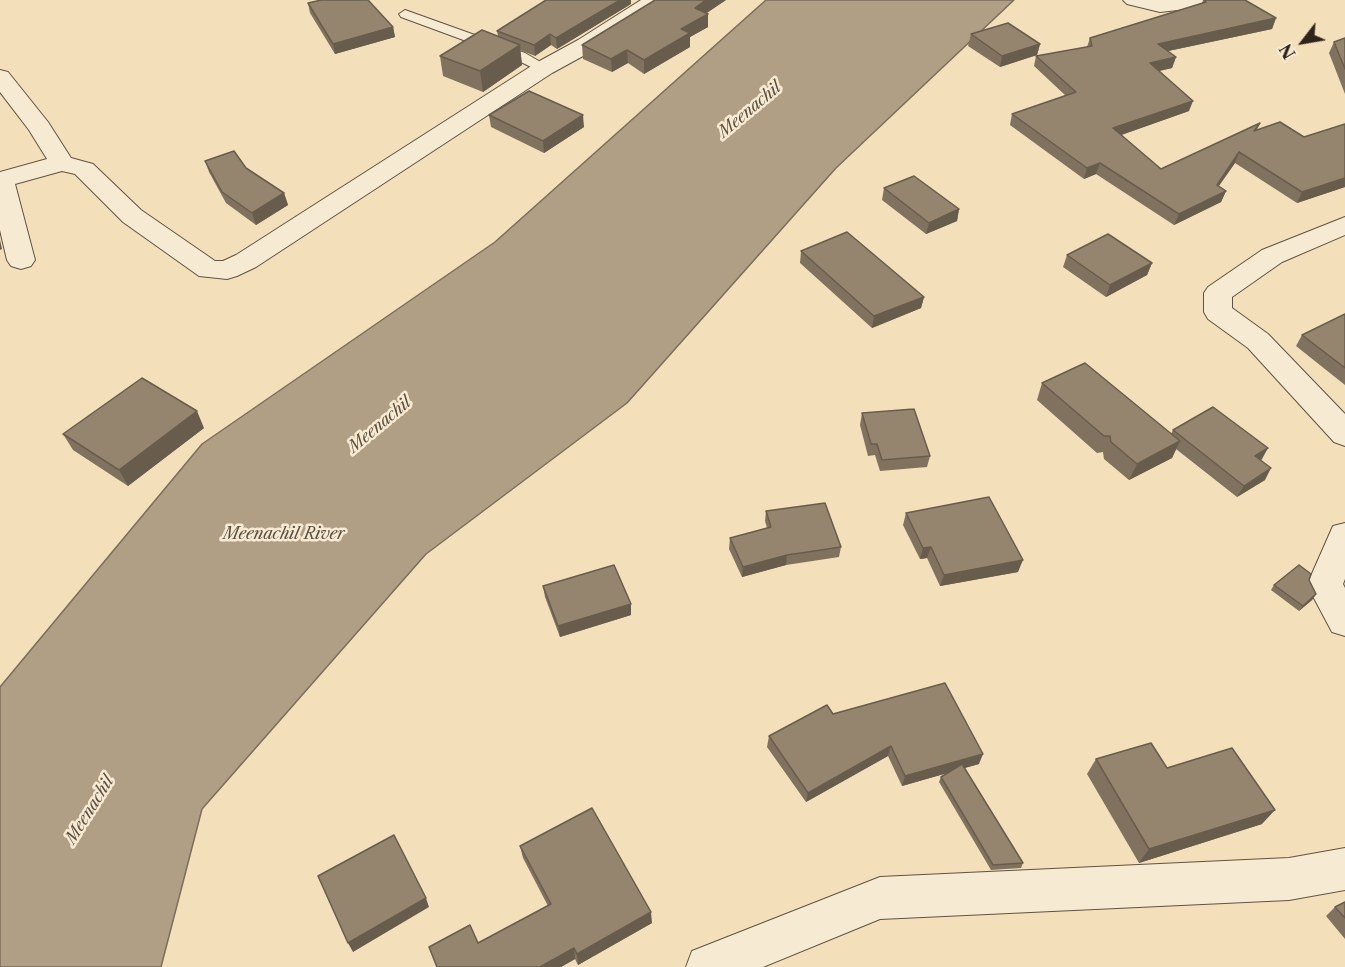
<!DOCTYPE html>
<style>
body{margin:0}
#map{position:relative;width:1345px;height:967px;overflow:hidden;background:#f3dfba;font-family:"Libre Caslon Text",serif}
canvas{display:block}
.north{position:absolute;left:1273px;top:12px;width:60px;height:60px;-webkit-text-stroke:4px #f7ead2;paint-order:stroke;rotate:239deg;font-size:16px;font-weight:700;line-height:24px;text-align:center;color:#2f241b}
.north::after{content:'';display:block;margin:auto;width:21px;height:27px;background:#2f241b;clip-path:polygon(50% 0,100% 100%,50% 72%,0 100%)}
</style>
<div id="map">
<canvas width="1345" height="967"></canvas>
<div class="north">N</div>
</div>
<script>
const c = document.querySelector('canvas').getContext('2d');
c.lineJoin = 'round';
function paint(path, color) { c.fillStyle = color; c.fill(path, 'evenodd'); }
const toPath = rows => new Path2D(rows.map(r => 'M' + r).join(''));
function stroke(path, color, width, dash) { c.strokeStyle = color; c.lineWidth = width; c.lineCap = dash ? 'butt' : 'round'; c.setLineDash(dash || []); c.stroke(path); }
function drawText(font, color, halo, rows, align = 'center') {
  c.font = font + ' "Libre Caslon Text",serif'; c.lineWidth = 5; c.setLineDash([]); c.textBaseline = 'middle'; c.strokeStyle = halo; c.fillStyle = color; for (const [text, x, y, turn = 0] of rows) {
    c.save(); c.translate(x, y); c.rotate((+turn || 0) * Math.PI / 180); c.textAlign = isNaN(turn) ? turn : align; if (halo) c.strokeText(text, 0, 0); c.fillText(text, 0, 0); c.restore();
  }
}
const water = toPath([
 [766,0,1014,0,836,168,627,403,426,554,202,809,161,967,0,967,0,687,202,444,495,242,766,0]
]);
paint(water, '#b09f84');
stroke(water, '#7c6e5a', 1.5);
const lane = toPath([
 [405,10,525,53,551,68,544,72,539,71,515,59,401,17,399,14,405,10]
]);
const street = toPath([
 [641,0,666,0,662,4,594,50,552,73,256,267,237,276,227,279,199,276,123,222,75,174,62,171,15,184,35,260,31,266,21,269,11,266,7,260,0,230,0,172,47,159,29,130,0,92,0,70,8,72,48,122,71,158,93,164,141,210,215,261,223,261,236,255,536,63,578,40,641,0],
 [1123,0,1224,0,1220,4,1213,6,1160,12,1127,4,1123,0],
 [1345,217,1345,235,1282,262,1232,297,1232,308,1268,334,1345,414,1345,446,1334,442,1248,348,1208,319,1204,312,1204,293,1208,287,1262,250,1345,217],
 [1345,523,1345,579,1343,584,1345,588,1345,636,1332,632,1307,585,1333,526,1345,523],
 [1345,848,1345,890,1289,900,880,919,763,967,686,967,692,951,880,877,1289,858,1345,848]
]);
stroke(lane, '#605343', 2);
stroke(street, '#605343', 2);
paint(lane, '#f7ead2');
paint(street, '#f7ead2');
paint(toPath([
 [655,0,726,0,707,13,708,27,690,37,690,47,644,74,628,63,612,72,583,59,582,45],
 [1203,0,1276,18,1272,29,1168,51,1176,57,1172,68,1159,71,1189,111,1121,135,1161,169,1260,123,1257,130,1304,137,1345,124,1345,187,1297,203,1235,163,1219,186,1226,191,1221,202,1174,225,1096,174,1084,179,1010,125,1012,114,1066,96,1034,66,1036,56,1087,47,1090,38,1202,3],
 [308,3,393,27,395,37,335,54,310,13],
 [631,4,557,49,551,45,535,56,520,50,522,65,483,92,443,76,440,56,498,36,497,31],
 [971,34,1040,44,1037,55,1000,67,968,46],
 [1345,38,1345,94,1329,53,1334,42],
 [489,115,584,127,544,153,491,127],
 [205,161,246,168,284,193,288,205,256,225,226,203,209,172],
 [884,188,959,209,957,221,926,234,882,200],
 [801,251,924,297,921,308,872,328,800,263],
 [1067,255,1152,263,1147,275,1106,297,1063,267],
 [1345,314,1345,385,1296,346,1302,335],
 [1042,383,1171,434,1173,430,1262,459,1261,460,1265,480,1237,497,1176,449,1172,458,1129,480,1104,459,1103,452,1097,453,1037,400],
 [862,413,930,456,927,467,880,471,875,455,868,456,860,425],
 [204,428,128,486,73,450,63,434],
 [766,511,841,547,839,557,786,565,742,577,729,549,730,538,767,528,765,521],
 [906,513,1018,572,940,586,927,558,920,559,903,525],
 [1309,580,1316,594,1312,600,1299,611,1271,590,1274,585],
 [543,586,631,604,631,615,560,637,545,597],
 [833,714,979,764,964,768,1023,863,1021,868,991,870,939,782,941,777,947,773,902,786,888,756,806,802,767,747,769,736],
 [1096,759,1167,768,1262,824,1139,863,1087,774],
 [520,846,652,923,578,965,575,959,561,967,437,967,478,943,548,906,523,858],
 [1345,902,1345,939,1326,916,1335,907]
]), '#80725f');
paint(toPath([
 [620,0,631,0,631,4,557,49,556,38],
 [706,0,726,0,694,21,695,8],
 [708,14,708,27,690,37,690,47,644,74,644,60,681,29],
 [1276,18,1272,29,1154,54,1158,44],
 [393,27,395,37,335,54,333,44],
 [550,34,551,45,535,56,534,45],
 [1040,44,1037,55,1000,67,1002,56],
 [520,45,522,65,483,92,480,71],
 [627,50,628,63,612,72,611,59],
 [1176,57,1172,68,1146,74,1150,63],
 [1193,101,1189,111,1110,139,1113,128],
 [583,115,584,127,544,153,543,141],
 [1239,152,1235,163,1212,195,1217,185],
 [1100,163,1096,174,1084,179,1087,168],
 [1345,178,1345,187,1297,203,1302,192],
 [1226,191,1221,202,1174,225,1179,214],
 [284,193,288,205,256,225,252,213],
 [959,209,957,221,926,234,929,223],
 [0,240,2,249,0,250],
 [1152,263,1147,275,1106,297,1110,285],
 [924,297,921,308,872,328,874,316],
 [197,411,204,428,128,486,119,470],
 [1180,441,1172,458,1129,480,1137,464],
 [1268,448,1262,459,1249,467,1255,456],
 [1271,468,1265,480,1237,497,1244,486],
 [931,547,927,558,920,559,923,548],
 [787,555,786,565,742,577,743,567],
 [1023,560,1018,572,940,586,944,575],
 [1316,594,1312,600,1299,611,1303,606],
 [631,604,631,615,560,637,558,626],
 [891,746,888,756,806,802,808,793],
 [983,754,979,764,902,786,905,776],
 [1275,810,1262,824,1139,863,1149,849],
 [426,898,429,907,353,952,348,943],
 [651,912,652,923,578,965,577,954],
 [574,948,575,959,561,967,540,967]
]), '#685d4d');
const building = toPath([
 [321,0,368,0,393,27,333,44,308,3,321,0],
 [546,0,620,0,556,38,550,34,534,45,497,31,546,0],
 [655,0,706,0,695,8,708,14,681,29,690,33,644,60,627,50,611,59,582,45,655,0],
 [1204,0,1245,0,1276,18,1158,44,1176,57,1150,63,1193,101,1113,128,1161,169,1260,123,1254,131,1280,122,1304,137,1345,124,1345,178,1302,192,1239,152,1217,185,1226,191,1179,214,1100,163,1087,168,1012,114,1076,92,1036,56,1092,46,1090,38,1206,2,1204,0],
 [1008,23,1040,44,1002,56,971,34,1008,23],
 [482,30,520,45,480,71,440,56,482,30],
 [1345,38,1345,69,1334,42,1345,38],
 [529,91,583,115,543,141,489,115,529,91],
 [234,151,246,168,284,193,252,213,222,192,205,161,234,151],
 [914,176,959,209,929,223,884,188,914,176],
 [847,232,924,297,874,316,801,251,847,232],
 [1108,234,1152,263,1110,285,1067,255,1108,234],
 [1345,314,1345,368,1302,335,1345,314],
 [1085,363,1180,441,1137,464,1111,442,1110,436,1104,436,1042,383,1085,363],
 [142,378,197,411,119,470,63,434,142,378],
 [1213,407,1268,448,1255,456,1271,468,1244,486,1173,430,1213,407],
 [914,409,930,456,882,460,877,444,871,444,862,413,914,409],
 [989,497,1023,560,944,575,931,547,923,548,906,513,989,497],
 [825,503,841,547,787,555,743,567,730,538,771,527,766,511,825,503],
 [614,565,631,604,558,626,543,586,614,565],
 [1299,565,1311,574,1309,580,1316,594,1303,606,1274,585,1299,565],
 [945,683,983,754,905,776,891,746,808,793,769,736,827,705,833,714,945,683],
 [1151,743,1167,768,1232,748,1275,810,1149,849,1096,759,1151,743],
 [962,764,1023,863,993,865,941,777,962,764],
 [592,808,651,912,577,954,574,948,540,967,437,967,429,947,470,925,478,943,551,904,520,846,592,808],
 [394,835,426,898,348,943,318,876,394,835],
 [1345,902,1345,918,1335,907,1345,902]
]);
paint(building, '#95856e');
stroke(building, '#685d4d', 1.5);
drawText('italic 16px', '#5c4f40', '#f7ead2', [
 ["Meenachil",750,110,-40],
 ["Meenachil",380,425,-40],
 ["Meenachil River",284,534],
 ["Meenachil",90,810,-58]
]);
</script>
